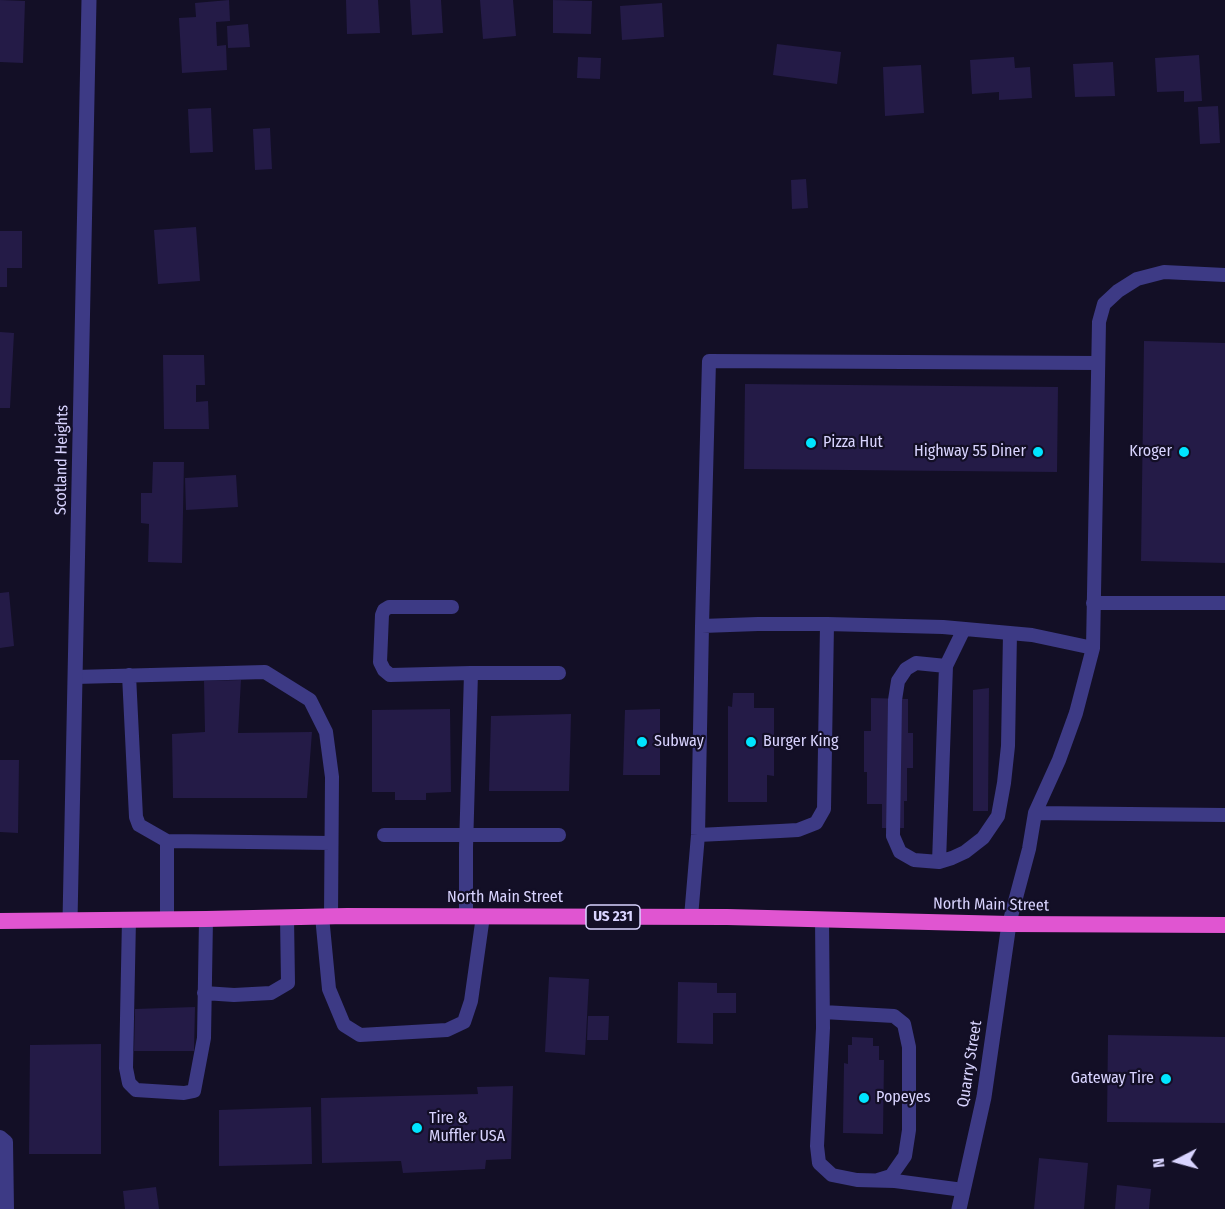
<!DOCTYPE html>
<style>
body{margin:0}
#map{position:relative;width:1225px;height:1209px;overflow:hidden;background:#130f26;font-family:"Fira Sans Condensed",sans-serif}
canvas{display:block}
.north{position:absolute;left:1147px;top:1131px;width:60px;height:60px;-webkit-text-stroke:4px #130f26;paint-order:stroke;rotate:264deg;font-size:16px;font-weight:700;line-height:24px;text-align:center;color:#d9d4ff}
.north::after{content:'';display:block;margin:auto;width:21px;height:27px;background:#d9d4ff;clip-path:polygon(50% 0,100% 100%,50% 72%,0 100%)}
</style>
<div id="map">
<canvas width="1225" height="1209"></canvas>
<div class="north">N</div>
</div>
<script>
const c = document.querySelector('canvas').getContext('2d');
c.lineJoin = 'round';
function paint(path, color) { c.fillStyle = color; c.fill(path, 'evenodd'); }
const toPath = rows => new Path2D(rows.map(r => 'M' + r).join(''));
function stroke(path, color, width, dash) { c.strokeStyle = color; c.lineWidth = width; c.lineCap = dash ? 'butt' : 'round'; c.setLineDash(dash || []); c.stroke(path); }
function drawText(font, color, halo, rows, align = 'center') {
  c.font = font + ' "Fira Sans Condensed",sans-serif'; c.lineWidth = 4.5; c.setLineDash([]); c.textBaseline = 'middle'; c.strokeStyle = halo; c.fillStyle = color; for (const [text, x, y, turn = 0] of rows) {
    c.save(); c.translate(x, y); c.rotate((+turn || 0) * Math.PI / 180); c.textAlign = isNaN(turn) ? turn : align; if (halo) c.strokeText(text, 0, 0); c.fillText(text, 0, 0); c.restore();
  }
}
paint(toPath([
 [0,0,25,1,23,63,0,62],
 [229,0,230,21,216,22,217,46,226,45,227,70,182,73,179,18,196,17,195,3],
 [346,0,378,0,380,33,347,34],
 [410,0,441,0,443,33,412,35],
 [480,0,513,0,516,36,483,39],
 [553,0,592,1,591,34,553,33],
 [662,3,664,37,622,40,620,6],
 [248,24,250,47,228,48,227,26],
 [777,44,841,52,837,84,773,75],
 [1199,55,1202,101,1184,102,1184,91,1157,92,1155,58],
 [578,57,601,58,600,79,577,78],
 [1014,57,1015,68,1030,67,1032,98,999,100,999,92,972,94,970,60],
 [1113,62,1115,96,1075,97,1073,64],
 [921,65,924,113,885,116,883,67],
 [1218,106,1220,143,1200,144,1198,107],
 [211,108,213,152,190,153,188,109],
 [270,128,272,169,255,170,253,129],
 [806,179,808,208,792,209,791,180],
 [196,227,200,281,158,284,154,230],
 [0,231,22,231,22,268,7,268,7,287,0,287],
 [0,332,14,333,10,408,0,408],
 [1144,341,1225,343,1225,563,1141,561],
 [163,355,204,355,205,385,196,385,196,402,208,401,209,429,164,429],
 [745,384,1058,387,1057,472,744,469],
 [153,462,184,462,182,563,148,562,149,524,141,523,141,493,152,493],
 [236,475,238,507,186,510,185,478],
 [9,592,14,646,0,648,0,593],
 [241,680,238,733,312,732,307,798,173,798,172,734,205,732,204,681],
 [989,688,988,811,973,811,973,690],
 [733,693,754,693,754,708,774,708,774,776,767,775,767,802,728,802,728,706,732,707],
 [871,698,908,699,908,733,913,733,913,768,907,768,907,801,904,801,904,828,882,828,882,804,867,804,867,772,864,772,864,731,871,731],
 [450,709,451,792,426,793,426,800,395,800,395,792,372,792,372,710],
 [660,709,660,775,623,775,625,710],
 [571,714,569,791,489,791,491,716],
 [0,760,19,760,18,833,0,832],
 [549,977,589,979,585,1055,545,1052],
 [678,982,717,983,717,993,736,993,736,1013,713,1013,713,1044,677,1043],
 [195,1007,194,1051,134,1051,135,1009],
 [588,1016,609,1016,608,1040,587,1040],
 [1108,1035,1225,1037,1225,1123,1107,1122],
 [852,1037,873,1038,873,1046,879,1046,879,1060,884,1060,883,1134,843,1133,844,1063,848,1064,848,1045,852,1045],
 [101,1044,101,1154,29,1154,30,1045],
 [513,1086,511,1159,486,1160,485,1169,403,1173,401,1161,322,1163,321,1098,478,1094,477,1087],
 [311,1107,312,1164,219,1166,219,1110],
 [1039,1158,1088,1163,1084,1209,1034,1209],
 [1117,1185,1151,1189,1149,1209,1115,1209],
 [156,1187,159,1209,125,1209,123,1191]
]), '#241b47');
stroke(toPath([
 [1093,603,1225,603],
 [452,607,389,607,384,610,382,615,380,662,384,670,390,675,471,673,466,848,466,916],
 [702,626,758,624,827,624,943,627,1032,635,1093,648],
 [946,666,916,663,906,669,898,681,895,700,893,836,900,852,914,860,939,862,952,858,965,852,983,838,998,816,1004,783,1008,746,1010,633],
 [471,673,559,673],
 [129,675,136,817,139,825,167,841,331,843],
 [75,677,265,672,310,700,326,732,332,777,331,916],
 [1035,813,1225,815],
 [384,835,559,835],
 [698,835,780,831,798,830,816,823,824,809,827,624],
 [167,841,167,919],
 [939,862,946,666,964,629],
 [322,916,329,989,344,1025,360,1035,447,1030,464,1022,471,1001,483,916],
 [691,917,698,835,702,626,709,361,1098,363],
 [129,919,126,1068,129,1083,136,1090,184,1093,194,1091,204,1038,206,919],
 [822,919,823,1028,817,1146,819,1163,832,1175,857,1180,895,1181,963,1190],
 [1009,924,1029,849,1035,813,1059,760,1076,713,1093,648,1099,322,1104,304,1118,291,1137,279,1164,272,1225,275],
 [204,993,234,995,271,993,288,983,287,917],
 [823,1012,894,1016,904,1024,909,1047,909,1130,905,1156,891,1176,878,1180],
 [0,1137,6,1142,7,1209]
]), '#3d3a85', 14);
stroke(toPath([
 [70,920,89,0]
]), '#3d3a85', 15);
stroke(toPath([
 [959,1209,984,1097,1009,924]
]), '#3d3a85', 15);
stroke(toPath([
 [0,921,206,919,347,916,727,917,1009,924,1225,925]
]), '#e055d1', 16);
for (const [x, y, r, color] of [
 [811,443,6,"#00e5ff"],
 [1038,452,6,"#00e5ff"],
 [1184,452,6,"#00e5ff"],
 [642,742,6,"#00e5ff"],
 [751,742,6,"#00e5ff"],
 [1166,1079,6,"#00e5ff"],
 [864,1098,6,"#00e5ff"],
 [417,1128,6,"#00e5ff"]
]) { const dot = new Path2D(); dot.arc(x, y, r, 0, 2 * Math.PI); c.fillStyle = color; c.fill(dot); stroke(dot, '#130f26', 2); }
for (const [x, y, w] of [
 [613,917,54]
]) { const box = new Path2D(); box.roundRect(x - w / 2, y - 12, w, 24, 4.5); c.fillStyle = '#130f26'; c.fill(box); stroke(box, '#d9d4ff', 1.5); }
drawText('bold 15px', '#d9d4ff', null, [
 ["US 231",613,917]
]);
drawText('16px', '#d9d4ff', '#130f26', [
 ["Pizza Hut",823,443],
 ["Highway 55 Diner",1026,452,"right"],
 ["Kroger",1172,452,"right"],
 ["Subway",654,742],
 ["Burger King",763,742],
 ["Gateway Tire",1154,1079,"right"],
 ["Popeyes",876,1098],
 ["Tire &",429,1119],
 ["Muffler USA",429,1137]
], 'left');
drawText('16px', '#d9d4ff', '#130f26', [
 ["Scotland Heights",62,460,-89],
 ["North Main Street",505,898],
 ["North Main Street",991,905,1],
 ["Quarry Street",970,1064,-81]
]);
</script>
